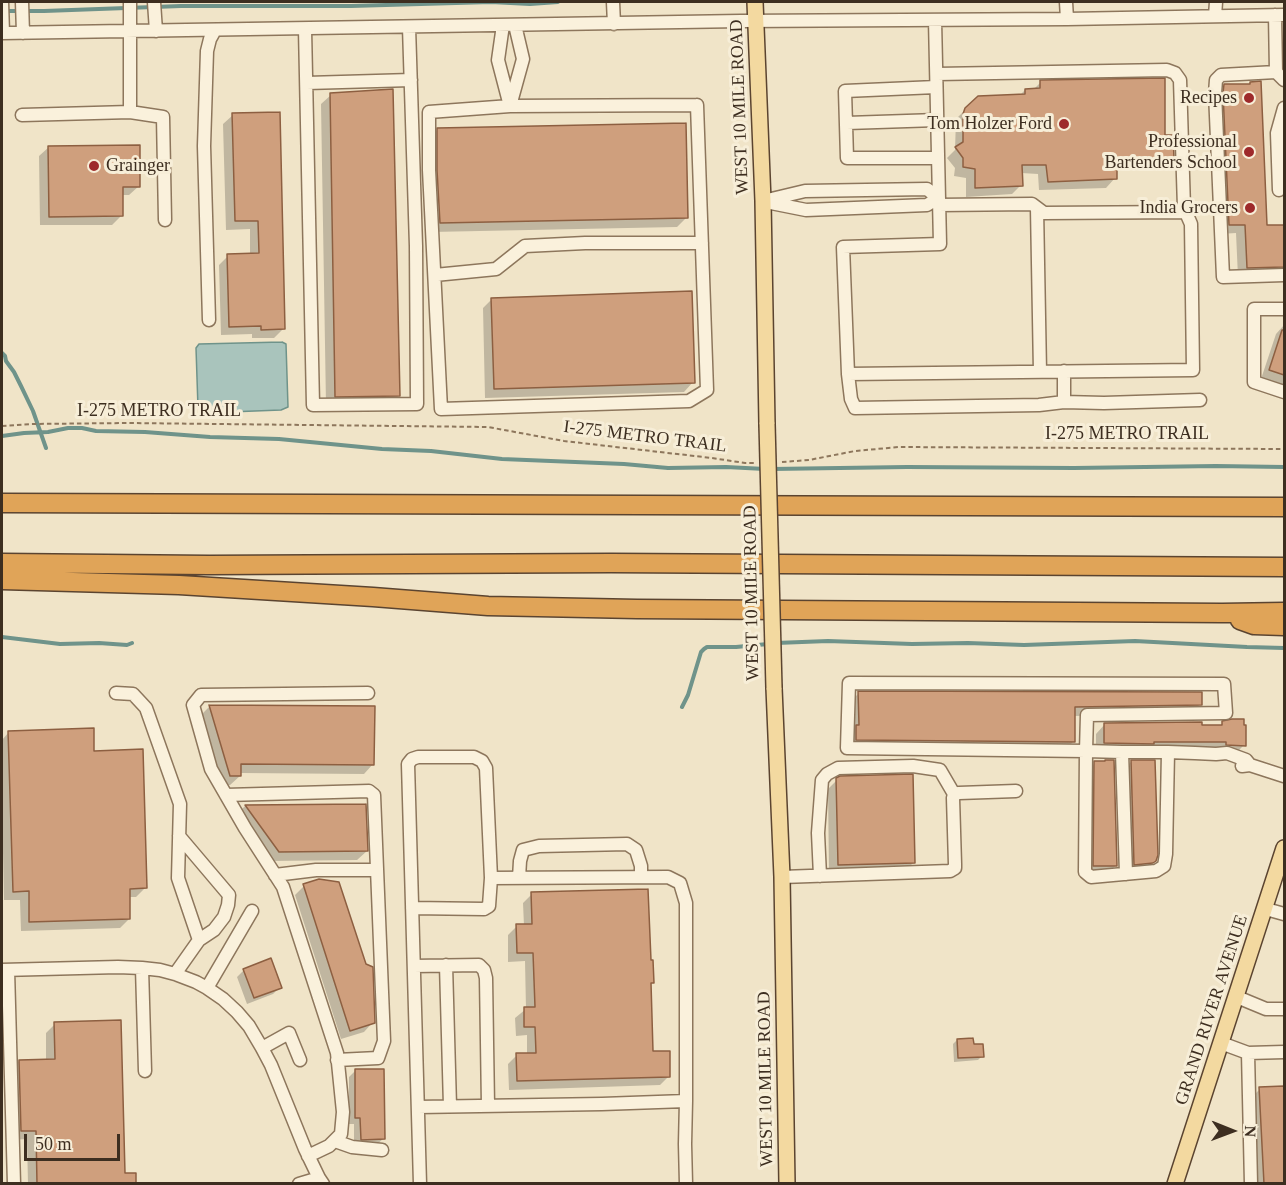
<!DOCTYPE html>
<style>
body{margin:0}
#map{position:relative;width:1286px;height:1185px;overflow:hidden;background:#f0e4c8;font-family:"Times New Roman",serif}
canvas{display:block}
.frame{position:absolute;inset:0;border:3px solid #3d2e20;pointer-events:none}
.north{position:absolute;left:1202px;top:1101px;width:60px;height:60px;-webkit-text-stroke:4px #f7eed8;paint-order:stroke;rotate:91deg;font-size:16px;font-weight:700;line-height:24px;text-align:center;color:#3d2e20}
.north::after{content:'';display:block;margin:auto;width:21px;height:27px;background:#3d2e20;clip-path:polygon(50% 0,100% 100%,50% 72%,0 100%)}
.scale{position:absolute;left:24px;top:1134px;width:96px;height:27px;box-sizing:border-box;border:3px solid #3d2e20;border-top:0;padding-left:8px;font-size:18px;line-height:21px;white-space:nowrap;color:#3d2e20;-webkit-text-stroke:4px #f7eed8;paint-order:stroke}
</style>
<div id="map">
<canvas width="1286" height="1185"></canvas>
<div class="frame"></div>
<div class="north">N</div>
<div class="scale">50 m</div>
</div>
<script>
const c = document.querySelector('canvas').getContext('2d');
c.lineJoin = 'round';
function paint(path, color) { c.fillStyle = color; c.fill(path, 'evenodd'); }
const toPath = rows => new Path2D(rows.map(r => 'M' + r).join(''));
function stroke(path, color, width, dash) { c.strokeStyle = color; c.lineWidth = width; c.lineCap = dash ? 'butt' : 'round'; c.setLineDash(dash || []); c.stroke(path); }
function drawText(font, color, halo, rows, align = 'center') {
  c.font = font + ' "Times New Roman",serif'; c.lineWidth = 6; c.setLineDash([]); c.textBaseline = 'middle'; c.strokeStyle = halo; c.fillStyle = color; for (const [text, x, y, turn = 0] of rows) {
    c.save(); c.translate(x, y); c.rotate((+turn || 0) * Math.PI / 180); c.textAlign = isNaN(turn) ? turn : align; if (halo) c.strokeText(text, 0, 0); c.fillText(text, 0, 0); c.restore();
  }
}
const water = toPath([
 [282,342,286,344,288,407,281,410,203,413,198,408,196,348,199,344,282,342]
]);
paint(water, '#a9c4bc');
stroke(water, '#6f938a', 1.5);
paint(toPath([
 [1041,82,1163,137,1172,157,1163,167,1116,169,1115,178,1106,188,1039,190,1038,174,1021,173,1021,185,1012,194,966,197,966,178,954,176,955,168,947,158,955,150,956,119,966,109,1019,96,1025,90,1033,90],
 [1250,83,1266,227,1284,226,1284,275,1238,277,1236,233,1220,234,1215,95,1225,86,1248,86],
 [331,95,399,395,390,405,326,405,321,104],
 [233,115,284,328,274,338,252,338,252,334,221,335,219,265,228,256,250,255,250,229,226,230,223,124],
 [438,129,687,217,677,227,431,232,429,138],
 [49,147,139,186,129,195,121,195,121,216,112,225,40,225,39,156],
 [492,299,693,382,684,392,485,398,483,308],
 [1284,325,1284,387,1261,379,1276,334],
 [859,693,1200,704,1191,714,1073,716,1073,742,1064,751,847,748,850,702],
 [210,706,373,764,364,774,240,773,240,776,230,785,221,785,201,715],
 [1223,723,1244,745,1235,754,1096,752,1096,734,1105,724,1219,727],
 [9,732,93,752,146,887,136,897,128,897,129,919,120,928,21,931,20,900,4,900,2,806,2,740],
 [1131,762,1155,860,1145,870,1125,873,1122,771],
 [1095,763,1116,865,1107,875,1085,875,1086,772],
 [837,780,913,863,904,872,829,873,828,789],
 [365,805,367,851,357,860,270,861,236,815,245,806],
 [304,886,373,1022,364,1032,341,1039,295,895],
 [532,894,649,961,652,982,650,985,652,1053,669,1076,660,1085,509,1090,508,1064,517,1055,527,1055,527,1035,516,1036,515,1018,526,1009,525,961,508,962,508,935,517,926,524,926,523,903],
 [244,970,280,987,273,994,247,1004,237,977],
 [55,1024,124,1175,135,1184,28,1184,27,1139,12,1140,10,1070,19,1061,46,1060,46,1033],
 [957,1040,972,1046,982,1056,978,1060,954,1062,953,1044],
 [355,1071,383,1139,376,1145,354,1146,354,1124,349,1124,349,1077],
 [1284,1088,1284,1184,1255,1184,1251,1098,1260,1089]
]), '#0003');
stroke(toPath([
 [4,11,44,11,181,6,351,6,491,2,530,4,558,2],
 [2,353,5,356,6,361,14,372,21,386,33,411,46,448],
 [2,436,24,433,48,432,68,428,82,428,96,431,145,432,210,437,279,439,382,449,431,451,502,459,624,464,668,468,726,467,765,469],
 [772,469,907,467,1074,468,1216,466,1284,467],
 [2,637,60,644,99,643,127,645,132,643],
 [776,643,828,641,912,644,968,643,1024,645,1135,641,1247,647,1284,648],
 [682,707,688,695,701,652,704,649,707,647,736,647,768,644]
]), '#6f938a', 4);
const building = toPath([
 [1165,78,1165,135,1173,135,1174,158,1117,161,1117,179,1048,182,1046,165,1022,165,1023,186,975,188,975,169,963,167,963,158,955,147,963,142,963,114,965,108,978,96,1025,94,1025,89,1040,88,1040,80,1165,78],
 [1261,81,1267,225,1284,225,1284,267,1247,268,1245,225,1229,225,1223,93,1224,84,1250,84,1250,82,1261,81],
 [393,89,400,396,335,397,330,93,393,89],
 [280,112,285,329,261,330,261,326,229,327,227,254,259,253,258,221,235,221,232,113,280,112],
 [686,123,688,218,440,223,437,170,437,128,686,123],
 [140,145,140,187,123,187,123,216,49,217,48,146,140,145],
 [692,291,695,383,494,389,491,298,692,291],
 [1282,330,1284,330,1284,375,1269,370,1282,330],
 [858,691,1202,692,1202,705,1075,707,1075,742,856,740,856,725,859,725,858,691],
 [209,705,375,706,374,765,241,764,241,776,230,776,209,705],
 [1232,719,1244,719,1244,725,1246,725,1246,746,1226,745,1226,742,1154,742,1154,744,1104,743,1104,723,1202,722,1202,725,1222,725,1222,721,1232,719],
 [94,728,94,751,143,749,147,888,130,889,130,919,29,922,29,891,13,892,8,731,94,728],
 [1105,760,1114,760,1117,866,1093,866,1094,761,1105,761,1105,760],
 [1131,760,1155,760,1158,855,1156,861,1153,863,1134,865,1131,760],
 [913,774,915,863,838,865,836,778,840,776,913,774],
 [366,804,368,851,279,852,245,805,366,804],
 [319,879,339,882,366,964,373,967,375,1023,350,1031,303,884,319,879],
 [648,889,651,960,653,960,654,983,651,983,653,1051,670,1051,670,1077,517,1081,516,1053,536,1053,535,1027,524,1027,524,1007,535,1007,533,953,517,953,516,924,532,924,531,892,648,889],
 [271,958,282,988,254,998,243,969,271,958],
 [121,1020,125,1173,136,1173,136,1184,37,1184,36,1131,21,1131,19,1060,55,1059,54,1022,121,1020],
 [973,1038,974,1044,983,1044,984,1057,958,1058,957,1039,973,1038],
 [355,1069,384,1069,385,1139,361,1140,360,1118,355,1118,355,1069],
 [1284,1086,1284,1184,1264,1184,1259,1087,1284,1086]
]);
paint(building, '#cf9f7d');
stroke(building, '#8d5f41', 1.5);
const minor = toPath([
 [2,2,3,33],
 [22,2,23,33],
 [154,2,156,31],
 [613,2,614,24],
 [1066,2,1067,19],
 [1275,15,1276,72,1284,80],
 [1215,16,1216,2],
 [935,20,940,244,843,247,848,374,1193,370,1191,224,1184,208,1180,80,1175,73,1167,70,937,74],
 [503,25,498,60,510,106,523,59,515,25],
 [305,29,313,405,417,404,416,246,409,27],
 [2,33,741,21,1067,19,1284,15],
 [1276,72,1221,75,1216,80,1215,93,1223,277,1284,275],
 [307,83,411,80],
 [936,87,845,91,847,158,937,158],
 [697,105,707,390,689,401,441,409,429,170,429,112,510,106,697,105],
 [130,112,163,117,165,220],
 [22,115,130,112,130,2],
 [847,123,937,120],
 [1279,190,1277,133,1284,108],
 [763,201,805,191,927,189,938,198],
 [766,202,806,210,927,205,938,198],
 [938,205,1032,204,1044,213,1186,212],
 [1037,208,1040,372],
 [435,275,496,269,525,246,585,243,702,243],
 [1284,309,1254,309,1254,382,1284,392],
 [209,320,204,146,207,51,210,39,215,30],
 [848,374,851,399,855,408,1039,405,1064,402,1064,371],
 [1064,402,1104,403,1200,400],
 [116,693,133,694,146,708,180,804,178,878,199,940,175,974],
 [1122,752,1126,874],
 [1168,752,1166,854,1164,866,1156,871,1091,877,1085,872,1086,751,1087,715,1226,713,1224,684,849,683,847,748,1086,751,1122,752,1168,752,1195,753,1216,754,1227,753,1246,760,1250,765],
 [1242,766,1250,765,1284,776],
 [226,795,369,791,374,795,384,1041,378,1058,337,1060],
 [179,836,229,895,228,905,224,917,214,930,199,940],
 [275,875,316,870,377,870],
 [820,876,818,833,822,780,827,774,838,768,913,766,940,770,954,794],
 [782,877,950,871,955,868,955,864,953,798,954,794,959,793,1016,791],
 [519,878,520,861,523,850,539,846,627,844,636,850,641,866,641,877],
 [412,908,484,909,489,906,491,878],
 [1266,909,1284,914],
 [446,965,450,1106],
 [414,966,479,965,484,970,486,978,488,1106],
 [142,968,145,1071],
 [2,970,118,967,142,968,160,970,175,974,196,982,207,988,223,999,237,1012,249,1026,262,1048,271,1065,305,1149,319,1178,323,1184],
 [8,970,14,1184],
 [207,988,252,911],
 [1237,997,1266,1009,1284,1009],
 [1221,1043,1248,1053,1284,1052],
 [262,1048,289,1033,300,1060],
 [1248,1053,1251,1184],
 [418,1107,602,1104,686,1101],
 [335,1141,352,1147,382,1150],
 [308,1156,329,1146,341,1134,343,1112,337,1053,283,887,245,828,211,769,193,705,201,695,368,693],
 [299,1184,319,1178],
 [420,1184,408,764,412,759,418,757,474,757,482,761,486,768,491,878,668,877,680,883,686,903,686,1101,685,1144,686,1184]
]);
const major = toPath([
 [755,2,763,201,767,424],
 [774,688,782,877,787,1184],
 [1175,1184,1284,848]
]);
const highway = toPath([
 [2,503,1284,507],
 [2,563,209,565,611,563,1284,567],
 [2,580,179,585,373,597,488,606,637,609,1222,613,1284,612],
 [1240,620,1254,625,1284,626]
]);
stroke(minor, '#8d765c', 15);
stroke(major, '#5b4430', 18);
stroke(highway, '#5b4430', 21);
stroke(toPath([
 [2,426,31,424,127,423,488,427,564,441,712,458,745,463,755,463],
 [782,462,809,460,855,451,899,447,1284,449]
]), '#8d765c', 2, [4.5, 3]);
stroke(minor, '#faf1dc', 12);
stroke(major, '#f3d9a0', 15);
stroke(highway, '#e0a458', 18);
const majorBridge = toPath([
 [767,424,774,688]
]);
stroke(majorBridge, '#5b4430', 18, []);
stroke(majorBridge, '#f3d9a0', 15);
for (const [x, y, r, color] of [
 [1249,98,6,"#9e2a2b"],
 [1064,124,6,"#9e2a2b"],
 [1249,152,6,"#9e2a2b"],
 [94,166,6,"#9e2a2b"],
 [1250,208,6,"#9e2a2b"]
]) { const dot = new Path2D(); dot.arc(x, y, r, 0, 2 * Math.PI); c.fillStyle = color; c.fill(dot); stroke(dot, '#f7eed8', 2); }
drawText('18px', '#3d2e20', '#f7eed8', [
 ["Recipes",1237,98],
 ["Tom Holzer Ford",1052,124],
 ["Professional",1237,142],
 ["Bartenders School",1237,163],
 ["Grainger",106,166,"left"],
 ["India Grocers",1238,208]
], 'right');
drawText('18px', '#3d2e20', '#f7eed8', [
 ["WEST 10 MILE ROAD",740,107,-92],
 ["I-275 METRO TRAIL",159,411],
 ["I-275 METRO TRAIL",1127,434],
 ["I-275 METRO TRAIL",645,437,7],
 ["WEST 10 MILE ROAD",752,593,-91],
 ["GRAND RIVER AVENUE",1212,1010,-72],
 ["WEST 10 MILE ROAD",766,1079,-91]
]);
</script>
